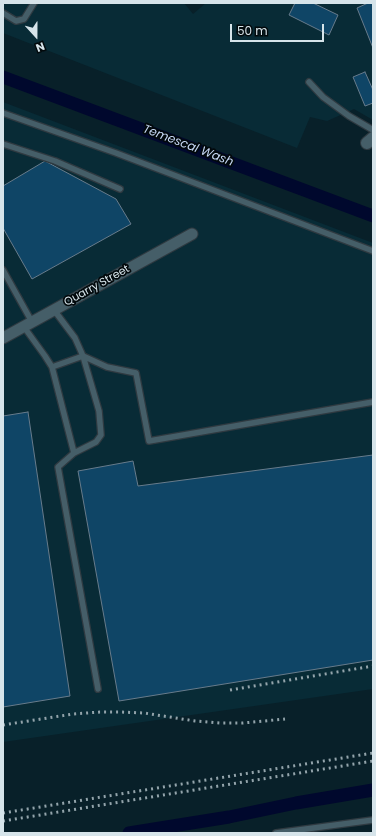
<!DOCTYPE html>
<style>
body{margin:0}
#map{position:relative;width:376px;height:836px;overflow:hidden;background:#082029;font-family:Poppins,sans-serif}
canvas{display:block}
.frame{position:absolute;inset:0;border:4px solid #d6e4ea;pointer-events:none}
.north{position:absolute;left:16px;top:16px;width:40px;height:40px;-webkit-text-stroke:3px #02090c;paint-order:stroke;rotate:159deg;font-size:11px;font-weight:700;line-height:16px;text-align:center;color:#d6e4ea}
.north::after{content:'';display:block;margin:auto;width:14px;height:18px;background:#d6e4ea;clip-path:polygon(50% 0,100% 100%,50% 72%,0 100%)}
.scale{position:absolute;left:230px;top:24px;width:94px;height:18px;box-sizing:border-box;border:2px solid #d6e4ea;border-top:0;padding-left:5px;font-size:12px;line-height:14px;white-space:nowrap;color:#d6e4ea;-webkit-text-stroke:3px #02090c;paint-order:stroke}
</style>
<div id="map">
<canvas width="376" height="836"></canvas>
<div class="frame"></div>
<div class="north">N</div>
<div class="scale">50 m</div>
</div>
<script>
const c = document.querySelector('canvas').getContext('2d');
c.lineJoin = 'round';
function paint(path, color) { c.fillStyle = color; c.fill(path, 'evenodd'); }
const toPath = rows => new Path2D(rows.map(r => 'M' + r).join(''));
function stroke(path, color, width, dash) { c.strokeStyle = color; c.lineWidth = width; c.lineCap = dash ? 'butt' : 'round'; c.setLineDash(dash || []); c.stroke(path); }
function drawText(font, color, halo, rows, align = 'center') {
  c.font = font + ' Poppins,sans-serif'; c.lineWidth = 3.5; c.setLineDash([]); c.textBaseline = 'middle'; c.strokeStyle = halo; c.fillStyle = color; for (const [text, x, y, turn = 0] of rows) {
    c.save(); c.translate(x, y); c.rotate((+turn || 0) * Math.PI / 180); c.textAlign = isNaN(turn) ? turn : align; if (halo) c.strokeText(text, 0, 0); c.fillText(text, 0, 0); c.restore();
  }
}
paint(toPath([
 [3,3,184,3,193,14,206,3,373,3,373,120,354,109,327,121,310,117,297,148,3,33],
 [3,102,373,243,373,689,3,742]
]), '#082b36');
stroke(toPath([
 [3,77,373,216],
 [129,833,229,817,296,803,373,790]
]), '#00082d', 13);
const building = toPath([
 [295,3,313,3,338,15,329,35,289,15,295,3],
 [368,3,373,3,373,48,357,8,368,3],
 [365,72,373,90,373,103,365,106,353,77,365,72],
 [45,161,116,199,131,224,32,279,3,228,3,186,45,161],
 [28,412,70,696,3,707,3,416,28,412],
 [373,455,373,660,119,701,78,471,133,461,138,486,373,455]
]);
paint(building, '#0f4566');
stroke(building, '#677b8b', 1);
const service = toPath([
 [3,13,16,21,24,19,34,3],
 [309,82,323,97,349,116,373,130],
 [3,113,116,153,373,251],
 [3,144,55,161,120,189],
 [3,270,32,322],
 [54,310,75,338,83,356,99,411,101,435,96,442,74,453,58,467,98,689],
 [24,327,45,356,52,367,74,453],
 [52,367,83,356,107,367,136,373,149,441,373,402],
 [276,833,373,820]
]);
const minor = toPath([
 [3,338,192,234]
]);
const tertiary = toPath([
 [367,143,373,138]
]);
stroke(service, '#2f3a41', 8);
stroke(minor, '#2f3a41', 13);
stroke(tertiary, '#2f3a41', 14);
stroke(service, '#455e68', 5.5);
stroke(minor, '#455e68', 11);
stroke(tertiary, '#455e68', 12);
stroke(toPath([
 [230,690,373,666],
 [3,725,73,714,100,712,121,712,144,713,195,721,220,723,243,723,285,719],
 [3,813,373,753],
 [3,821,373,761]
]), '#93a4ab', 3, [2, 4]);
drawText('11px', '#d6e4ea', '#02090c', [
 ["Quarry Street",97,286,-29]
]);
drawText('italic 12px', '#c6d7f4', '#02090c', [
 ["Temescal Wash",188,146,21]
]);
</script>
